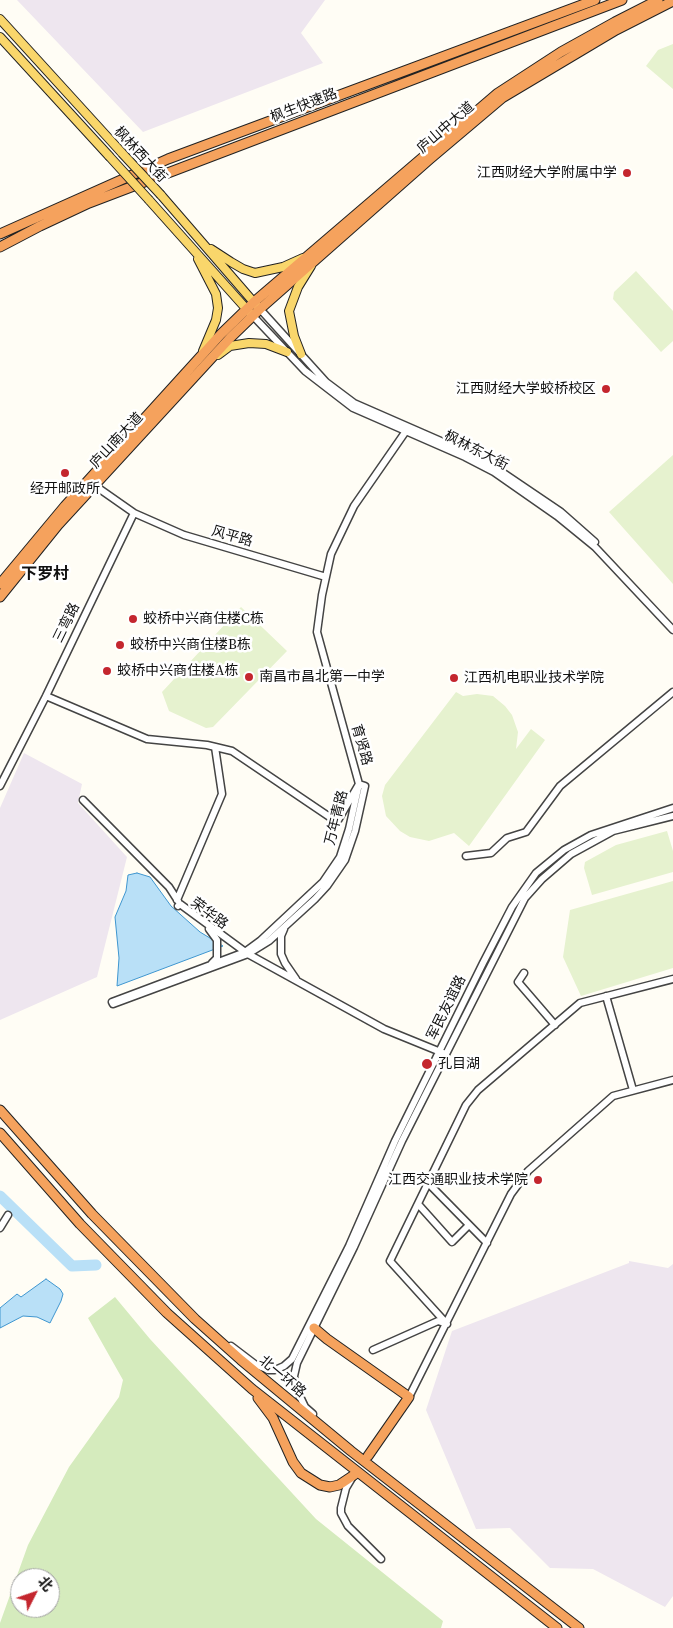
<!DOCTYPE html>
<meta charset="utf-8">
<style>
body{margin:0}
#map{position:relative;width:673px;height:1628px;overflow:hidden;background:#fffdf5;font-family:"Source Serif 4","Noto Sans SC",serif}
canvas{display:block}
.north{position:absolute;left:10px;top:1568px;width:50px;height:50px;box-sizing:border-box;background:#fff;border:1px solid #a0a0a0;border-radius:50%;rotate:49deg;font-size:14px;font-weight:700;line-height:20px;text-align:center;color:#111}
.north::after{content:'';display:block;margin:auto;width:18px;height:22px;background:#c4262e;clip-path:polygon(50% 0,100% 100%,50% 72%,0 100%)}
</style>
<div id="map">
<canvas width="673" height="1628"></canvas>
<div class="north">北</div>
</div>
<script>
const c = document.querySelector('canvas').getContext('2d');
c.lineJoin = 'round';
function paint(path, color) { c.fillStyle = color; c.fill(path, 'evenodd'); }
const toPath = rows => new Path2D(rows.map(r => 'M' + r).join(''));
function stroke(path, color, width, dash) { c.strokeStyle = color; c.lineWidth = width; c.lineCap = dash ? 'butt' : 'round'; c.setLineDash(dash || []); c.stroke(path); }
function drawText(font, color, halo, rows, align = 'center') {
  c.font = font + ' "Source Serif 4","Noto Sans SC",serif'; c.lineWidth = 5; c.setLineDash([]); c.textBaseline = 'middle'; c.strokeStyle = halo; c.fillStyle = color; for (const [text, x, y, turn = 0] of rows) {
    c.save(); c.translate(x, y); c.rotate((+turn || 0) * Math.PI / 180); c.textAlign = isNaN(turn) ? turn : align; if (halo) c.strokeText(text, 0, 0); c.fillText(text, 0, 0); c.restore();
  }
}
paint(toPath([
 [17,0,325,0,301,33,323,63,143,132],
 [24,753,82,784,78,803,127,857,97,977,0,1020,0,808],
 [629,1261,668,1268,673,1264,673,1596,665,1607,593,1569,550,1568,510,1528,476,1529,426,1410,452,1331,629,1263]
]), '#eee6ef');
paint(toPath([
 [115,1297,150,1339,316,1519,443,1621,441,1628,0,1628,0,1623,28,1545,69,1467,119,1397,123,1380,88,1318],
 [20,1578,50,1578,50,1608,20,1608]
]), '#d5ebbd');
paint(toPath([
 [673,44,673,89,646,66,658,50],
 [636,271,673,311,673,341,661,352,613,299,614,292],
 [673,455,673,584,609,512],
 [241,607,287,651,213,727,206,728,169,711,162,692],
 [456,692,463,696,477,694,493,696,505,706,512,715,518,732,516,749,531,729,545,740,469,846,454,833,429,841,410,837,400,831,386,816,382,796,385,785],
 [667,831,673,851,673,872,592,895,584,868,585,862,616,845],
 [673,881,673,968,581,996,563,957,570,910]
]), '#e6f2cf');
const water = toPath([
 [137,873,150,877,171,906,200,932,223,946,117,986,119,958,115,917,126,891,128,875,137,873],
 [46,1279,60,1289,63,1294,61,1301,50,1323,37,1317,23,1316,0,1328,0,1308,17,1294,21,1297,46,1279]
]);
paint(water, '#b9e0f7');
stroke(water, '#3f96cf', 1);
stroke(toPath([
 [0,1196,72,1266,96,1265]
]), '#b9e0f7', 11);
const minor = toPath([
 [260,309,326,382,354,403,466,452,496,468,561,512,595,542],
 [253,316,305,371,353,408,465,457,494,472,557,516,595,547,673,630],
 [134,513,184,535,326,577],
 [46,696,147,739,207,745,232,751,337,822,359,784,317,632,322,595,331,554,354,506,406,431],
 [359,784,365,786,355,831,345,860,327,886,315,899,269,941,248,954,113,1004,112,1002,245,952,260,941,323,882,340,857,349,829,359,784],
 [0,786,46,696,134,513,94,485],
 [83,800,169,887,178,901],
 [466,856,491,853,507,838,526,832,560,786,673,692],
 [177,900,222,794,215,747],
 [178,906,180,904,248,954,384,1029,443,1053],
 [209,929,217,940,217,958,212,963],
 [284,929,281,936,281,954,285,963,296,979],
 [524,973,518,982,555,1025],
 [606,996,633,1090],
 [428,1183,487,1243],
 [418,1204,452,1242,469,1225],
 [0,1228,8,1215],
 [231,1346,256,1365,269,1370,275,1370,284,1366,292,1359,349,1246,395,1141,483,963,512,907,536,873,564,850,591,835,673,808],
 [373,1350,438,1321,447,1324,390,1261,466,1105,478,1090,580,1003,673,979],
 [409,1397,511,1194,528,1171,613,1096,673,1080],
 [313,1414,305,1407,295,1386,294,1376,297,1363,354,1247,402,1141,525,898,542,879,571,854,613,831,673,816],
 [352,1478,346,1488,341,1508,341,1513,348,1526,381,1559]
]);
const major = toPath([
 [0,19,122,153],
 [0,37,109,156],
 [161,195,257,306],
 [149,200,250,313],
 [211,249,231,262,243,269,255,273,283,267,303,258],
 [198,259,216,294,218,308,216,320,203,351],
 [301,354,294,336,289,311,298,287,311,266],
 [218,355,230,346,249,343,266,344,287,352]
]);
const highway = toPath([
 [0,234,168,159,595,0],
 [0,247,40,226,89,203,622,0],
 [0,584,65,506,221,334,254,302,498,93,561,52,615,22,658,0],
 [0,597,58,525,230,338,260,309,430,159,502,98,616,30,673,1],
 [0,1110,92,1214,195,1319,241,1360,351,1451,579,1628],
 [0,1133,80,1224,167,1313,252,1389,557,1628],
 [314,1328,327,1339,409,1397,368,1456],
 [258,1398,273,1418,293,1462,301,1473,320,1485,330,1487,339,1485,354,1475]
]);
stroke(minor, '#444', 9);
stroke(major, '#222', 10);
stroke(highway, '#222', 11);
stroke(minor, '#fff', 6);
stroke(major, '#f9d66b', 8);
stroke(highway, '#f5a25d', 9);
const majorBridge = toPath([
 [122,153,161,195],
 [109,156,149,200]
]);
stroke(majorBridge, '#222', 10, []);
stroke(majorBridge, '#f9d66b', 8);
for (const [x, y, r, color] of [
 [627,173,5,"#c4262e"],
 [606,389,5,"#c4262e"],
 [65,473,5,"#c4262e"],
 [133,619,5,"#c4262e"],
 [120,645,5,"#c4262e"],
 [107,671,5,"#c4262e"],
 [249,677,5,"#c4262e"],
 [454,678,5,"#c4262e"],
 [427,1064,6,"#c4262e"],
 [538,1180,5,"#c4262e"]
]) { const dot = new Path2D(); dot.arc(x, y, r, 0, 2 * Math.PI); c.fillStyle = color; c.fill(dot); stroke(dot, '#fff', 2); }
drawText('14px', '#111', '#fff', [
 ["枫生快速路",304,106,-21],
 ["庐山中大道",446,128,-41],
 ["枫林西大街",140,155,47],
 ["庐山南大道",117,441,-47],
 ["枫林东大街",476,451,27],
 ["风平路",232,537,16],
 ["三弯路",67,623,-64],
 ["育贤路",361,745,74],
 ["万年青路",337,818,-76],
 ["荣华路",209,914,37],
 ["军民友谊路",447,1008,-64],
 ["北一环路",282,1377,40]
]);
drawText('14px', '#111', '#fff', [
 ["江西财经大学附属中学",617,173,"right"],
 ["江西财经大学蛟桥校区",596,389,"right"],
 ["经开邮政所",65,489,"center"],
 ["蛟桥中兴商住楼C栋",143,619],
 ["蛟桥中兴商住楼B栋",130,645],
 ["蛟桥中兴商住楼A栋",117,671],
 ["南昌市昌北第一中学",259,677],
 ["江西机电职业技术学院",464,678],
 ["孔目湖",438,1064],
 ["江西交通职业技术学院",528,1180,"right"]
], 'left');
drawText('bold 16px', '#111', '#fff', [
 ["下罗村",45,575]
]);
</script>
